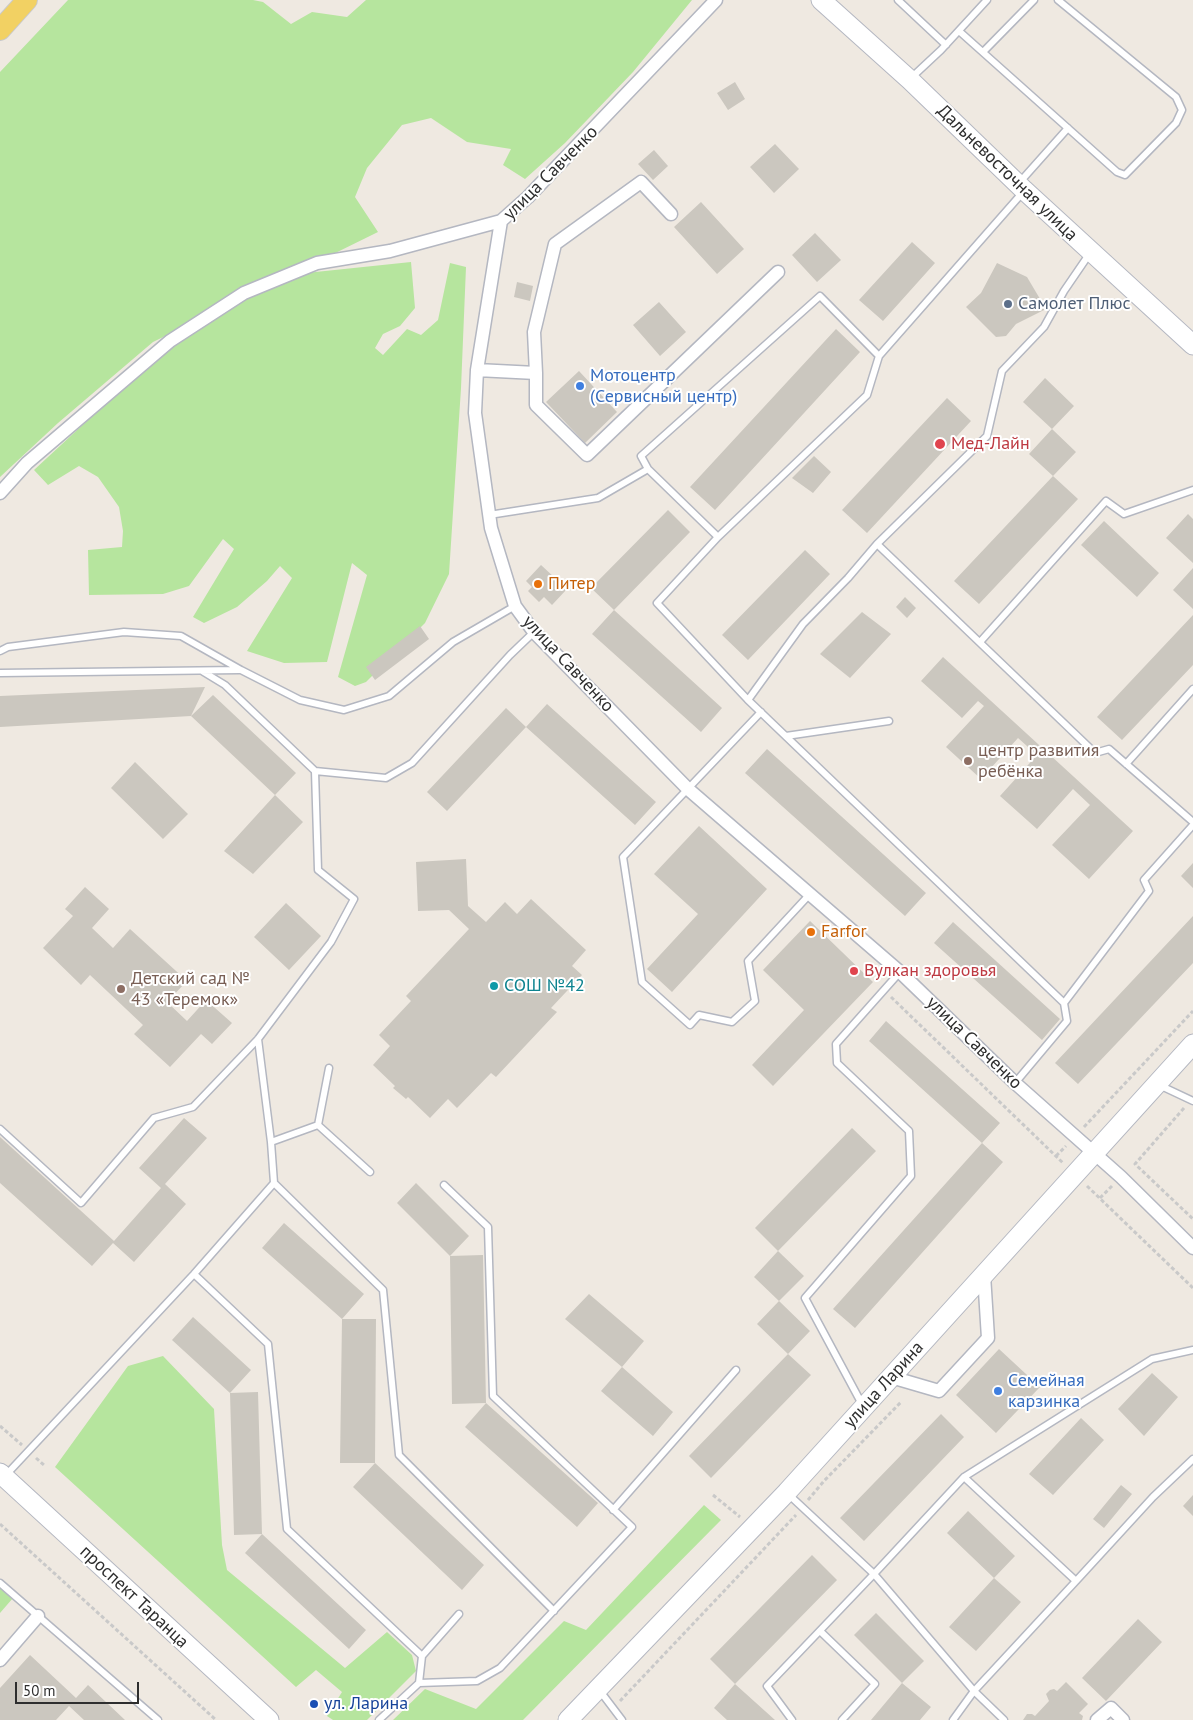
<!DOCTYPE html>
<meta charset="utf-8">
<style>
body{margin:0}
#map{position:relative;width:1193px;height:1720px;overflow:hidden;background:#efe9e1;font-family:"PT Sans",sans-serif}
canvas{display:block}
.scale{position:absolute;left:15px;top:1682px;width:124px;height:22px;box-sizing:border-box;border:2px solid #2e2e2e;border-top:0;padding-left:6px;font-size:15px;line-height:18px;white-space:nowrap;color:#2e2e2e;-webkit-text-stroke:4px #fff;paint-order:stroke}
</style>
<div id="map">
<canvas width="1193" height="1720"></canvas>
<div class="scale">50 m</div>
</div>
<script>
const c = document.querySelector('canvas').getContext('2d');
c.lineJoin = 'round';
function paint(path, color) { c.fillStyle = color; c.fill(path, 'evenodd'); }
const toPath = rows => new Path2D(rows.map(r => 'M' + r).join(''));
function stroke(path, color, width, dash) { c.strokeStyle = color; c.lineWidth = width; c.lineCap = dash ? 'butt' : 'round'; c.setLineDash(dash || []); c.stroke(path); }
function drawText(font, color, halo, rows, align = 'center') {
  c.font = font + ' "PT Sans",sans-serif'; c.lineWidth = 4; c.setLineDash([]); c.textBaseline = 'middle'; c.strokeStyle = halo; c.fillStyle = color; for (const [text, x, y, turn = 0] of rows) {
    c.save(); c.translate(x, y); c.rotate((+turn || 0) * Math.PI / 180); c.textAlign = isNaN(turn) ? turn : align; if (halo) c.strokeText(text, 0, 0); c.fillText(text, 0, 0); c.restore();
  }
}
paint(toPath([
 [68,0,253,0,263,2,291,24,312,12,347,17,366,0,692,0,633,72,565,143,525,179,503,165,511,149,467,142,431,118,402,125,367,168,355,197,378,232,254,293,306,273,411,262,415,308,400,326,383,334,375,348,383,355,407,329,421,335,438,320,450,263,466,267,461,388,449,574,425,623,366,682,355,686,338,677,367,575,352,563,327,662,284,663,247,651,292,578,280,566,267,581,237,607,204,623,193,617,234,549,223,539,189,586,163,594,89,595,88,550,122,547,123,531,119,507,98,477,79,466,48,485,34,470,157,356,235,302,153,342,58,423,0,477,0,72],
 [163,1356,214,1409,222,1545,227,1570,345,1668,387,1632,412,1655,416,1671,367,1720,333,1720,327,1716,342,1692,316,1670,296,1687,55,1467,128,1366],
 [704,1505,721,1520,523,1720,393,1720,425,1689,476,1709,564,1621,586,1630],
 [0,1587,13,1598,0,1613]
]), '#b6e59e');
paint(toPath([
 [735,82,745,99,728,110,717,93],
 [775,144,799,169,774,193,750,167],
 [654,150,668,166,653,180,638,164],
 [701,202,744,249,717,274,674,227],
 [815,233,841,260,817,282,792,255],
 [912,242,935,263,883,321,859,300],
 [997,263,1027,277,1046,309,1016,324,1006,336,996,337,966,307,981,293],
 [517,282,533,286,530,301,514,297],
 [659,302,686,332,660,356,633,325],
 [836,329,860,352,715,510,690,487],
 [579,371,617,412,585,443,546,402],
 [1045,378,1074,406,1052,429,1023,402],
 [947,398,971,421,867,533,842,510],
 [1052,429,1076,452,1053,476,1078,499,979,604,954,581,1053,476,1029,454],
 [814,456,831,472,813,493,792,478],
 [668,510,690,532,614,610,722,708,701,732,592,634,614,610,591,588],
 [1188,514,1193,519,1193,563,1166,538],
 [1104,521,1159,573,1137,597,1081,545],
 [805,550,830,574,748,660,722,635],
 [541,565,567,589,552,605,544,597,539,602,528,591,532,587,526,581],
 [1193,568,1193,609,1173,590],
 [905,597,916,608,907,618,896,607],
 [862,612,891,634,850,678,820,654],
 [1193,615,1193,665,1122,740,1097,717],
 [420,626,429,639,375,680,366,667],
 [943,657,1133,831,1089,879,1052,845,1090,805,1073,789,1037,829,1000,796,1037,755,1018,738,981,779,946,747,984,706,978,701,962,718,921,681],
 [205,687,191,716,213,695,296,773,275,795,303,822,253,874,224,851,275,795,191,716,0,727,0,696],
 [547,704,656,802,635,825,526,727],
 [506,708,526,727,447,811,427,792],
 [767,749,926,893,905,916,745,773],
 [135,762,188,814,163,839,111,788],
 [699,826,767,889,672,992,647,969,698,914,654,874],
 [466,859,468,906,486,922,505,902,517,914,531,899,586,950,572,966,582,975,551,1008,557,1012,496,1077,491,1073,457,1108,448,1099,430,1118,408,1097,406,1099,393,1088,395,1086,373,1065,390,1046,379,1035,411,1001,406,996,469,929,449,910,418,911,416,862],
 [1193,863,1193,888,1181,876],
 [85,887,109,909,92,928,113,948,130,929,187,981,167,1002,187,1021,206,1000,232,1023,212,1044,201,1034,170,1067,134,1034,143,1025,90,975,81,985,43,948,73,916,65,909],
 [286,903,321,936,289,970,254,937],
 [1193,916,1193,963,1078,1084,1055,1063],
 [810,921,873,982,773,1086,752,1065,804,1010,763,970],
 [953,922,1060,1019,1042,1040,934,943],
 [886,1021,1000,1123,982,1143,869,1041],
 [184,1118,207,1138,165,1184,186,1204,134,1262,113,1243,92,1266,0,1183,0,1137,114,1241,161,1188,139,1168],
 [852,1128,876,1151,778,1251,804,1276,779,1301,754,1277,778,1251,755,1228],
 [982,1143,1003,1162,855,1328,833,1309],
 [416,1183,469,1236,450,1256,483,1255,486,1403,452,1404,450,1256,397,1203],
 [284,1223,364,1294,342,1319,376,1319,375,1463,340,1463,342,1319,262,1248],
 [589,1294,644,1341,622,1367,565,1319],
 [779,1301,810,1331,788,1354,757,1324],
 [193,1317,251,1370,230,1393,172,1340],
 [999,1349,1040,1387,996,1433,956,1395],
 [788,1354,811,1375,711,1478,689,1456],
 [622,1367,673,1412,653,1436,601,1391],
 [1152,1373,1178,1397,1144,1436,1118,1409],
 [258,1392,262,1534,234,1535,230,1393],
 [486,1403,598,1503,577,1527,465,1427],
 [941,1414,964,1437,864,1541,840,1518],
 [1081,1418,1104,1440,1053,1495,1029,1474],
 [375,1463,484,1565,462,1590,353,1487],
 [1121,1485,1132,1494,1104,1528,1093,1519],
 [1193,1495,1193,1516,1183,1506],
 [968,1511,1015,1556,994,1578,947,1533],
 [262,1534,366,1630,349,1649,245,1553],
 [812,1555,837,1580,735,1684,710,1659],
 [994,1578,1021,1602,976,1651,949,1627],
 [876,1613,924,1661,902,1683,854,1635],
 [1138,1619,1162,1642,1106,1701,1082,1678],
 [30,1655,76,1698,88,1685,125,1720,84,1720,69,1706,56,1720,0,1720,0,1688],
 [1066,1682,1088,1704,1079,1713,1083,1716,1082,1720,1023,1720,1027,1714,1032,1714,1035,1716,1049,1701,1046,1694,1050,1690,1054,1689,1057,1691],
 [902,1683,931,1707,920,1720,871,1720],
 [735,1684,775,1720,727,1720,714,1708]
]), '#cbc7bf');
const service = toPath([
 [898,0,946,45],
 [959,31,1117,172,1125,175,1176,123,1182,110,1176,97,1058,0],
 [983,52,1034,0],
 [911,78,941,50,987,0],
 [1019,183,1068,128],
 [879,356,867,395,718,537,657,603,748,700,1064,1003,1067,1021,1015,1083],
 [489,515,598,498,648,469],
 [718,537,648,469,641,456,820,296,879,356,1024,191],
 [877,544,1095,753,1109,749,1193,822],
 [980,642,1106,501,1124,514,1193,490],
 [0,651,8,647,124,632,181,636,241,670,300,700,344,710,389,696,453,642,515,606],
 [202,671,225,685,315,771],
 [0,673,239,670],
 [748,700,803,624,848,578,877,544,987,436,1002,371,1044,327,1064,291,1090,253],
 [761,712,623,857,642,982,690,1025,699,1015,732,1022,755,1001,748,961,810,894],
 [786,736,889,721],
 [1126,764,1193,689],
 [1064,1003,1149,891,1144,880,1193,825],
 [1159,1085,1193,1101],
 [318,1125,329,1068],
 [0,1129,81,1203,154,1118,193,1107,258,1039,331,942,354,899,318,870,315,771,386,778,412,763,510,655,534,632],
 [271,1142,318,1125,370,1172],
 [274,1183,383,1290,399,1455,554,1611],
 [194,1274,268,1344,287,1529,422,1656,459,1614],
 [863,1406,805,1298,911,1176,909,1131,837,1063,836,1044,900,972],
 [5,1476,194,1274,274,1183,271,1142,258,1039],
 [964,1477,1076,1581,974,1691,1004,1720],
 [787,1493,874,1574,767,1686,792,1720],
 [613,1510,736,1370],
 [1076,1581,1153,1497,1193,1459],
 [0,1583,158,1720],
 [820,1631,875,1684,842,1720],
 [419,1683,422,1656],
 [600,1691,622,1720],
 [379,1720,419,1683,477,1681,500,1668,632,1527,493,1396,488,1227,444,1185],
 [953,1720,974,1691,874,1574,964,1477,1152,1359,1193,1350]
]);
const minor = toPath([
 [716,0,528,197,501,221,477,370,475,413,491,528,515,606,534,632,688,789,900,972,1015,1083,1121,1177,1193,1248],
 [477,370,536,373,534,332,555,244,641,182,671,214],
 [536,373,536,405,587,455,778,272],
 [0,493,27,463,170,341,244,293,317,263,390,251,501,221],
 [891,1377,939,1391,988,1338,984,1275],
 [0,1660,38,1616],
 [1097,1720,1111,1708,1123,1720]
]);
const secondary = toPath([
 [821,0,910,80,1024,190,1193,345],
 [0,1473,269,1720],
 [568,1720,787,1492,1193,1044]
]);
const primary = toPath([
 [0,30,27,0]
]);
stroke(service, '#b4b7c1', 9);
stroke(minor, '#b4b7c1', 15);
stroke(secondary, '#b4b7c1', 21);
stroke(primary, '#c9c9c9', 22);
stroke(toPath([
 [891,997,1063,1163],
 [1184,1108,1135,1164,1193,1219],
 [1084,1127,1193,1011],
 [1056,1156,1066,1146],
 [1087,1186,1193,1288],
 [1100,1198,1112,1186],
 [0,1426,22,1445],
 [36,1458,45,1466],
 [713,1495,740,1517],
 [808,1500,824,1481,901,1402],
 [0,1524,216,1720],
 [620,1701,796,1515]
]), '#c9c9c9', 3, [4, 2.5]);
stroke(service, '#fff', 6);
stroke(minor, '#fff', 12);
stroke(secondary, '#fff', 19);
stroke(primary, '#f2d163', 20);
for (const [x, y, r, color] of [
 [1008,304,5,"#5c6f8a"],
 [580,386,5,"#3f7fe0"],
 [940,444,6,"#e0444e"],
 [538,584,5,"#e8710a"],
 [968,761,5,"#8d6e63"],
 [811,932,5,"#e8710a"],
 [854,971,5,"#e0444e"],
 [494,986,5,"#0f9aa8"],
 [121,989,5,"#8d6e63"],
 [998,1391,5,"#3f7fe0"],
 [314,1704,5,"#1a4fb4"]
]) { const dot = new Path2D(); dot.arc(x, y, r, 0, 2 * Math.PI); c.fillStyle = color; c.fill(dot); stroke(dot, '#fff', 2); }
drawText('18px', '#2e2e2e', '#fff', [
 ["улица Савченко",551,173,-45],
 ["Дальневосточная улица",1007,173,44],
 ["улица Савченко",568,664,47],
 ["улица Савченко",974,1043,44],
 ["улица Ларина",884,1385,-48],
 ["проспект Таранца",134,1597,43]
]);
drawText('18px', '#4e5e75', '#fff', [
 ["Самолет Плюс",1018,304]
], 'left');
drawText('18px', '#366cbe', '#fff', [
 ["Мотоцентр",590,376],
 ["(Сервисный центр)",590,397],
 ["Семейная",1008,1381],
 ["карзинка",1008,1402]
], 'left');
drawText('18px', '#be3a42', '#fff', [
 ["Мед-Лайн",951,444],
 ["Вулкан здоровья",864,971]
], 'left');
drawText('18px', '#c56008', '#fff', [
 ["Питер",548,584],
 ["Farfor",821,932]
], 'left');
drawText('18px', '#785e54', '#fff', [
 ["центр развития",978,751],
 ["ребёнка",978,772],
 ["Детский сад №",131,979],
 ["43 «Теремок»",131,1000]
], 'left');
drawText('18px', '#0d838f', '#fff', [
 ["СОШ №42",504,986]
], 'left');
drawText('18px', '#164399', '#fff', [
 ["ул. Ларина",324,1704]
], 'left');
</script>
